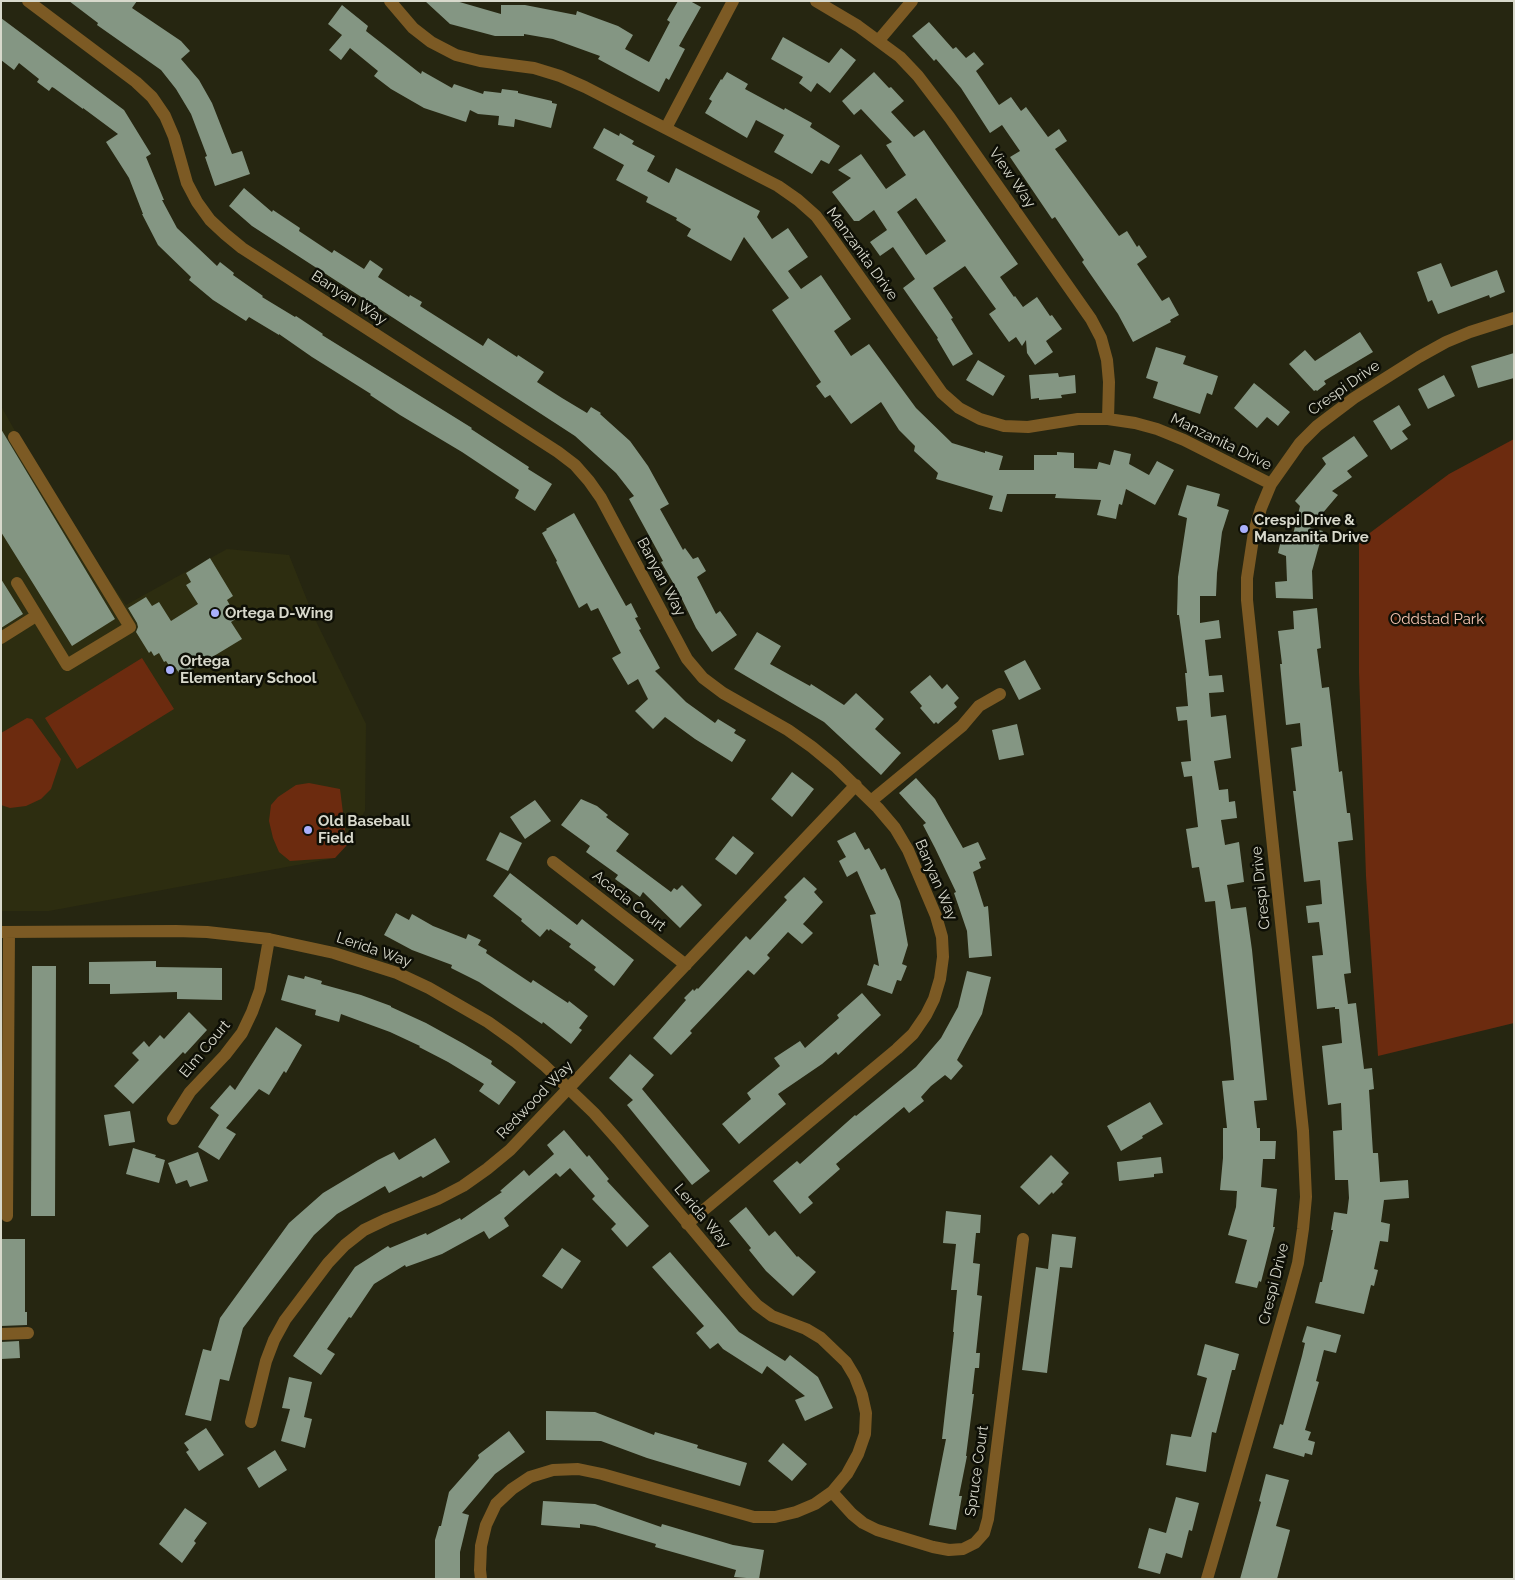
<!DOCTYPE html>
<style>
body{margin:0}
#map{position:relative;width:1515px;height:1580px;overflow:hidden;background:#262611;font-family:Raleway,sans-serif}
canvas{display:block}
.frame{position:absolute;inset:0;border:2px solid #d8d9cc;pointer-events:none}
</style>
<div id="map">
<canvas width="1515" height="1580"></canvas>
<div class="frame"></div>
</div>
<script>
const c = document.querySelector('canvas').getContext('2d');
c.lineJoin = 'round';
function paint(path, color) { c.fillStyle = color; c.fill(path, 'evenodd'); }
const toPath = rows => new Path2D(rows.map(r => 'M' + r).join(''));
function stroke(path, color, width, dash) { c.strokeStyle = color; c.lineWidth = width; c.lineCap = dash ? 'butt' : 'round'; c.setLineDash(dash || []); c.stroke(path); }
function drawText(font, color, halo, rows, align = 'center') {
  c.font = font + ' Raleway,sans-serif'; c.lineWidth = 5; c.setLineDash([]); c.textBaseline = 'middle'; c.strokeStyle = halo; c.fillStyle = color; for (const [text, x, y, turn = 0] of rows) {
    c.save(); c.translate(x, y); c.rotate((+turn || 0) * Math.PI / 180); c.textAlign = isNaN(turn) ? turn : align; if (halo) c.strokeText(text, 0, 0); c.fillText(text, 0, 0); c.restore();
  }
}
paint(toPath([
 [1,406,54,500,126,605,227,549,289,555,313,615,366,724,365,811,335,858,49,911,1,911]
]), '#2d2d10');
paint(toPath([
 [1514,439,1514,1023,1378,1056,1366,876,1359,673,1359,541,1449,474],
 [142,658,174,709,77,769,45,718],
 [27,718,32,719,61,759,51,789,41,799,26,806,10,808,1,805,1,733],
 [309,783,340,789,347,845,335,858,290,861,279,852,273,838,269,821,271,805,278,797,296,785]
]), '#6c2b0f');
paint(toPath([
 [69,1,137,1,132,8,181,41,190,51,181,59,199,80,212,103,232,154,242,151,250,174,215,186,205,157,207,156,191,114,176,89,161,70,97,25,98,23],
 [425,1,456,1,501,14,501,5,525,5,576,15,577,11,618,26,633,35,625,49,649,62,670,22,667,20,678,1,690,1,701,7,679,46,685,49,669,80,666,78,659,92,598,59,600,56,553,39,524,34,524,36,495,36,450,24],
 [342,5,368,26,366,31,421,74,422,71,452,88,454,84,483,94,484,91,501,93,502,89,518,91,518,93,552,101,552,103,557,104,551,128,515,119,514,127,498,125,499,116,478,114,470,110,466,122,424,108,391,89,374,76,378,71,350,48,341,60,329,50,342,35,328,24],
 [1,18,124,110,151,154,146,157,164,200,162,200,177,228,217,266,220,262,234,273,233,275,263,296,262,297,295,317,296,316,323,334,322,335,472,428,471,429,529,467,528,469,552,484,535,511,515,498,519,490,462,452,400,415,370,395,371,394,312,357,279,334,279,335,249,317,246,321,213,300,189,280,191,277,158,245,142,214,143,214,129,178,106,142,118,134,83,108,83,109,54,88,52,87,49,91,37,82,39,79,19,63,14,70,1,60],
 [929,22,953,49,956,47,966,58,974,52,984,64,976,71,999,105,1011,97,1021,111,1026,107,1048,137,1059,129,1067,141,1055,149,1119,236,1127,231,1137,247,1139,245,1147,257,1137,264,1162,301,1169,297,1179,315,1170,320,1171,322,1133,342,1118,314,1082,262,1084,260,1055,217,1052,219,1010,157,1020,151,1002,125,990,133,961,88,936,59,934,61,912,36],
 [783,37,829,63,841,48,856,60,830,93,817,83,811,92,799,83,803,77,771,59],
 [727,72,748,84,745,89,784,110,785,108,812,123,810,127,840,146,829,164,821,160,812,174,774,152,784,135,756,120,747,138,705,113,712,101,709,99,721,79,722,80],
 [874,72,889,88,891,87,904,101,891,112,914,137,924,130,1018,264,1000,277,1014,297,1015,296,1023,307,1037,297,1050,316,1052,315,1062,329,1046,341,1053,352,1035,365,1027,353,1026,340,1022,346,1016,337,1009,342,989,314,996,309,965,266,933,288,953,318,951,319,973,354,953,366,937,339,938,338,903,288,915,279,893,247,880,256,870,242,887,230,874,210,859,221,854,221,832,192,851,178,838,170,861,154,886,189,906,175,886,145,892,142,861,109,854,115,842,101],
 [916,198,946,241,926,255,897,212],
 [604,128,619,136,620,133,634,141,632,144,655,156,647,171,669,183,676,168,760,211,757,217,772,239,788,228,808,257,788,271,801,289,821,275,851,319,834,331,851,356,869,344,916,408,952,443,985,453,985,451,1003,456,999,470,1034,470,1034,455,1057,455,1057,452,1074,453,1074,468,1097,469,1099,462,1110,465,1114,450,1131,454,1129,464,1149,475,1157,461,1174,470,1155,505,1126,489,1122,505,1119,504,1116,519,1097,515,1101,500,1055,498,1056,494,1007,494,1002,512,989,509,993,496,936,479,938,473,914,451,915,446,899,430,881,402,851,424,830,395,825,398,816,386,821,382,772,310,789,298,744,237,731,261,687,236,691,229,676,220,677,218,646,202,648,197,616,180,624,165,593,148],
 [244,188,272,212,273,210,300,228,299,231,332,253,334,250,364,269,370,260,383,269,378,277,409,297,410,295,422,302,420,306,483,346,488,338,517,357,518,355,544,372,537,382,562,398,587,413,591,407,601,413,600,414,630,441,648,466,669,504,660,509,683,550,685,548,693,559,698,557,706,571,697,577,716,614,720,611,737,635,712,652,696,628,679,593,661,562,663,561,629,499,634,496,616,473,575,436,252,226,229,206],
 [1441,263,1451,287,1497,270,1505,292,1490,298,1489,295,1438,314,1432,300,1428,302,1417,272],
 [1360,332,1373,352,1324,381,1326,384,1317,391,1316,390,1314,391,1289,364,1305,350,1315,361],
 [1156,347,1186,356,1183,364,1218,376,1212,395,1207,393,1200,414,1153,398,1158,382,1146,378],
 [1514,353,1514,378,1478,388,1471,366],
 [978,360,1005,376,993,396,966,380],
 [1058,373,1059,377,1075,375,1076,393,1061,395,1062,398,1039,400,1039,398,1031,399,1029,375],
 [1444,375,1455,396,1428,409,1418,389],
 [1254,383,1290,412,1278,426,1267,417,1257,428,1234,408],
 [1399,405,1411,425,1402,431,1408,439,1391,450,1373,421],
 [1,429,115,619,72,646,1,532],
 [1354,436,1368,456,1347,471,1352,477,1332,491,1338,495,1310,528,1323,531,1312,571,1313,599,1276,598,1275,582,1287,581,1286,556,1278,553,1281,540,1291,543,1300,506,1295,501,1326,464,1322,458],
 [1187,485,1220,494,1217,506,1229,510,1222,532,1217,573,1216,596,1200,596,1200,623,1219,620,1221,638,1205,640,1209,676,1222,675,1224,692,1209,693,1211,717,1226,715,1231,758,1214,761,1219,790,1228,789,1229,802,1235,801,1237,818,1221,820,1225,845,1239,842,1244,882,1227,885,1231,909,1246,907,1252,950,1267,1100,1254,1101,1257,1128,1260,1128,1260,1141,1276,1141,1275,1159,1263,1159,1261,1187,1277,1189,1273,1227,1275,1227,1261,1282,1259,1281,1257,1288,1235,1283,1247,1240,1228,1235,1236,1207,1237,1191,1220,1190,1223,1158,1223,1128,1227,1128,1222,1081,1234,1080,1230,1038,1215,901,1205,902,1199,867,1192,868,1186,829,1198,827,1192,776,1184,777,1181,762,1191,761,1187,720,1178,721,1176,707,1188,706,1185,673,1187,673,1179,615,1177,615,1178,577,1187,518,1178,515],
 [574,513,626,606,631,603,638,617,635,618,641,629,639,630,660,668,655,671,686,702,715,723,718,719,736,730,734,733,746,740,732,762,695,739,665,717,653,729,635,711,648,699,638,679,628,685,612,658,621,653,598,608,591,611,587,603,579,608,556,562,557,561,542,533,547,530,546,529],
 [210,558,233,596,227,600,237,618,231,622,242,639,181,676,175,667,172,670,166,661,164,662,159,653,154,656,151,651,149,653,136,632,138,627,137,623,128,608,146,597,152,606,159,602,171,621,198,604,186,585,191,582,186,573],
 [1,579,23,614,1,628],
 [1317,608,1321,648,1317,649,1322,688,1329,687,1339,772,1342,771,1347,813,1350,813,1353,840,1338,842,1351,973,1344,974,1348,1004,1356,1003,1364,1069,1372,1068,1374,1089,1369,1090,1373,1153,1378,1153,1380,1182,1408,1180,1409,1198,1384,1200,1381,1222,1390,1224,1388,1242,1380,1241,1374,1269,1378,1270,1374,1286,1371,1285,1364,1314,1315,1303,1320,1282,1322,1282,1333,1230,1331,1230,1334,1212,1347,1214,1349,1198,1348,1180,1335,1180,1333,1131,1342,1130,1341,1103,1328,1105,1322,1046,1342,1043,1339,1009,1335,1009,1335,1007,1317,1009,1312,956,1323,955,1319,922,1308,923,1306,906,1322,904,1320,880,1304,882,1293,791,1296,791,1291,748,1302,746,1300,723,1286,725,1280,664,1282,664,1278,631,1294,629,1293,611],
 [757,632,781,646,770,664,810,686,811,684,844,705,856,693,884,719,875,729,901,753,881,775,824,722,734,669],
 [1025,660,1041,689,1019,700,1004,671],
 [930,675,942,689,947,684,959,698,954,703,957,707,938,724,936,722,934,724,920,708,922,706,910,692],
 [1017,724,1024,755,999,760,992,730],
 [792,772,814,789,792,817,771,799],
 [916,778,935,799,963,848,978,842,986,859,979,862,981,868,973,872,984,907,988,906,992,956,969,958,967,931,954,893,956,892,935,848,923,825,926,823,899,793],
 [581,799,597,806,608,815,606,817,629,834,616,851,671,892,674,888,677,890,682,885,702,905,680,928,643,892,640,897,615,879,618,875,586,852,590,846,561,825],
 [535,800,551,821,525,839,510,817],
 [500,832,522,843,508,871,486,860],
 [855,832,865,850,869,848,881,870,885,868,900,901,908,945,902,964,907,966,901,981,897,980,892,994,867,985,874,964,879,966,870,915,876,914,857,871,847,877,839,861,846,857,837,841],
 [733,836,754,853,736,875,715,859],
 [510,873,577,925,582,919,634,960,614,986,594,970,596,967,569,947,571,944,550,929,549,931,547,929,540,937,521,921,522,919,493,896],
 [804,877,817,889,814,892,823,902,803,924,813,933,802,944,788,932,767,955,770,958,754,975,748,970,690,1031,692,1033,671,1055,653,1038,686,1000,684,998,693,989,694,991,697,988,698,989,746,936,750,940,787,900,784,897],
 [396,913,409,920,412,914,433,926,466,939,468,934,481,940,478,945,487,950,486,953,531,983,533,980,568,1003,569,1001,588,1016,579,1028,582,1030,571,1044,543,1022,542,1024,479,982,451,968,452,965,412,950,384,935],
 [156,961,156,967,222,968,222,1000,177,999,177,992,110,994,110,984,89,984,89,962],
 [32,966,56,966,55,1216,31,1216],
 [967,971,991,977,982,1014,957,1060,963,1066,951,1080,945,1075,931,1086,921,1097,924,1101,909,1113,904,1107,836,1164,840,1169,808,1197,813,1203,800,1214,773,1181,797,1161,800,1164,855,1115,856,1116,916,1067,941,1038,958,1007],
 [288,975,304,979,305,976,322,981,321,984,361,995,391,1006,391,1007,426,1023,464,1044,492,1061,491,1064,516,1082,499,1105,479,1091,484,1084,448,1062,419,1047,420,1046,390,1032,341,1014,339,1022,315,1015,316,1010,281,1000],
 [862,993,881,1015,838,1055,836,1052,822,1064,778,1094,786,1104,739,1144,722,1124,751,1099,747,1093,780,1066,774,1058,800,1041,805,1048,839,1018,837,1015],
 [189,1012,207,1030,185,1054,183,1052,133,1104,114,1086,139,1060,132,1053,144,1041,149,1047,160,1035,164,1039],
 [276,1027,302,1045,286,1073,284,1071,269,1095,259,1089,226,1128,236,1134,219,1160,198,1147,219,1115,210,1108,230,1085,235,1090],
 [630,1054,654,1075,642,1089,710,1171,692,1185,627,1105,633,1100,609,1078],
 [1150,1102,1163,1124,1142,1136,1143,1138,1121,1151,1107,1126],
 [130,1111,135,1142,109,1146,104,1115],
 [564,1130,587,1157,589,1155,609,1179,607,1181,649,1226,627,1247,611,1229,616,1224,592,1199,595,1196,570,1168,560,1177,556,1173,504,1218,509,1226,489,1239,484,1231,442,1254,406,1267,405,1265,374,1284,351,1318,349,1317,327,1349,335,1354,321,1375,293,1356,355,1267,388,1246,390,1248,426,1233,427,1235,460,1218,461,1220,502,1192,500,1191,524,1170,529,1176,554,1154,547,1145],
 [435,1138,450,1162,423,1178,421,1176,389,1193,385,1186,337,1214,314,1235,243,1328,229,1381,220,1379,211,1421,185,1415,203,1349,211,1351,220,1318,289,1223,323,1193,378,1160,394,1152,399,1160],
 [133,1148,156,1155,155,1157,165,1160,159,1183,126,1174],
 [198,1152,208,1181,190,1187,187,1180,176,1184,168,1163],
 [1051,1155,1069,1173,1061,1182,1063,1184,1053,1194,1052,1192,1039,1205,1020,1187],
 [1161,1157,1163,1173,1154,1174,1154,1177,1119,1181,1117,1162],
 [746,1207,769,1236,775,1231,797,1257,798,1256,816,1272,793,1296,766,1271,749,1250,751,1248,729,1221],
 [946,1211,981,1215,980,1233,976,1233,973,1263,980,1264,977,1295,982,1296,976,1353,980,1353,979,1368,975,1368,972,1394,974,1394,966,1456,967,1456,959,1496,962,1496,956,1530,929,1525,946,1439,942,1439,954,1332,953,1332,957,1290,951,1290,956,1244,943,1243],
 [1052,1234,1076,1237,1072,1268,1060,1267,1047,1373,1022,1370,1036,1267,1048,1269],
 [1,1239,25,1239,25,1312,27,1312,27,1325,1,1326],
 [562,1248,581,1261,562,1289,542,1276],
 [670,1252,739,1332,785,1361,790,1355,818,1377,833,1408,805,1421,795,1400,805,1396,767,1366,762,1374,723,1349,718,1343,710,1349,696,1333,704,1326,652,1267],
 [1307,1326,1341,1335,1336,1353,1324,1350,1316,1381,1319,1382,1305,1430,1311,1432,1308,1440,1315,1442,1312,1455,1305,1453,1304,1457,1273,1448,1280,1424,1283,1425,1302,1356,1305,1343,1302,1342],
 [19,1341,20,1358,1,1359,1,1342],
 [1205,1344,1239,1354,1235,1370,1232,1370,1216,1433,1212,1432,1206,1472,1166,1465,1171,1434,1191,1437,1207,1378,1197,1375],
 [289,1377,312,1382,304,1417,312,1419,305,1448,281,1441,290,1409,282,1408],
 [546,1411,595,1412,654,1435,655,1432,698,1445,697,1448,747,1463,740,1486,647,1458,601,1441,546,1440],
 [206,1428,224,1455,199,1471,186,1452,189,1450,184,1443],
 [509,1431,525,1452,495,1474,462,1513,469,1515,460,1552,460,1579,435,1579,435,1540,439,1526,441,1526,449,1492,479,1458,478,1455],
 [783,1443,807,1464,792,1481,768,1461],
 [275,1450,287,1470,259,1488,247,1468],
 [1266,1474,1289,1480,1276,1526,1290,1530,1277,1579,1240,1579,1261,1502,1259,1501],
 [1176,1497,1199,1503,1192,1531,1189,1530,1182,1558,1166,1553,1160,1574,1138,1568,1149,1528,1166,1533],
 [543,1501,595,1504,661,1527,662,1524,733,1545,764,1550,759,1579,734,1577,736,1570,655,1547,656,1544,595,1526,580,1524,580,1528,541,1525],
 [185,1508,207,1523,194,1541,196,1543,182,1563,159,1544]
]), '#849683');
stroke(toPath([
 [28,1,136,82,152,97,165,116,174,137,187,183,197,202,210,220,225,234,242,248,558,452,575,465,589,481,601,498,687,659,703,678,723,693,788,730,812,747,835,766,878,808,895,828,908,850,936,916,942,937,943,957,940,979,934,999,926,1015,913,1034,897,1049,687,1224],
 [390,1,413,28,431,42,456,55,480,61,534,68,560,76,585,87,778,186,798,200,816,216,830,235,942,393,959,408,980,419,1004,426,1028,427,1078,419,1108,419,1135,423,1157,429,1184,440,1271,484],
 [816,1,858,26,900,57,918,76,950,118,1091,319,1101,338,1107,360,1109,382,1108,419],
 [879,40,912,1],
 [666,128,733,1],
 [14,437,130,627,67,665,17,583],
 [1,638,36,616],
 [871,801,962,726,979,706,1000,694],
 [553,862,686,965],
 [1,932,176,931,207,932,269,939,334,953,397,973,429,988,488,1022,516,1042,544,1065,594,1113,618,1140,745,1292,757,1305,772,1316,806,1329,821,1338,846,1362,855,1377,862,1395,866,1413,865,1434,858,1454,847,1474,832,1492,815,1504,796,1512,775,1517,754,1517,602,1474,578,1469,553,1470,530,1477,512,1489,496,1504,486,1525,481,1546,480,1570,481,1579],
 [173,1119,190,1092,225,1055,242,1033,252,1012,260,990,269,939],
 [7,1216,9,932],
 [1,1334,28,1333],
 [251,1422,266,1361,274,1340,285,1320,328,1263,345,1245,364,1230,387,1219,438,1199,463,1186,487,1169,510,1150,856,785],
 [832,1492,852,1514,863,1523,877,1530,933,1547,949,1550,963,1549,975,1543,984,1533,988,1519,1023,1239],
 [1207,1579,1289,1296,1298,1263,1303,1229,1306,1197,1303,1131,1247,600,1247,578,1254,532,1261,508,1271,484,1300,443,1317,426,1354,398,1419,357,1446,342,1470,332,1514,318]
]), '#7c5a24', 12);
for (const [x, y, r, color] of [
 [1244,529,5,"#a9b0fc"],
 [215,613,5,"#a9b0fc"],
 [170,670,5,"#a9b0fc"],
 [308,830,5,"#a9b0fc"]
]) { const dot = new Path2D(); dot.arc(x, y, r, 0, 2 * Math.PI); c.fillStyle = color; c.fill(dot); stroke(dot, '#0e0f06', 2); }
drawText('15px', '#d8d9cc', '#0e0f06', [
 ["View Way",1012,178,55],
 ["Manzanita Drive",862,254,54],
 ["Banyan Way",349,298,33],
 ["Crespi Drive",1344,388,-35],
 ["Manzanita Drive",1221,442,26],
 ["Banyan Way",661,577,62],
 ["Banyan Way",936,880,67],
 ["Crespi Drive",1261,888,-96],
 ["Acacia Court",629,901,38],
 ["Lerida Way",374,950,19],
 ["Elm Court",205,1049,-50],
 ["Redwood Way",535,1100,-46],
 ["Lerida Way",702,1216,50],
 ["Crespi Drive",1274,1284,-76],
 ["Spruce Court",977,1471,-82]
]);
drawText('bold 15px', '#d8d9cc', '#0e0f06', [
 ["Crespi Drive &",1254,520],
 ["Manzanita Drive",1254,537],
 ["Ortega D-Wing",225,613],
 ["Ortega",180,661],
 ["Elementary School",180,678],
 ["Old Baseball",318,821],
 ["Field",318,838]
], 'left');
drawText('15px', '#f7c6b3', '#0e0f06', [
 ["Oddstad Park",1437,619]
]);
</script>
